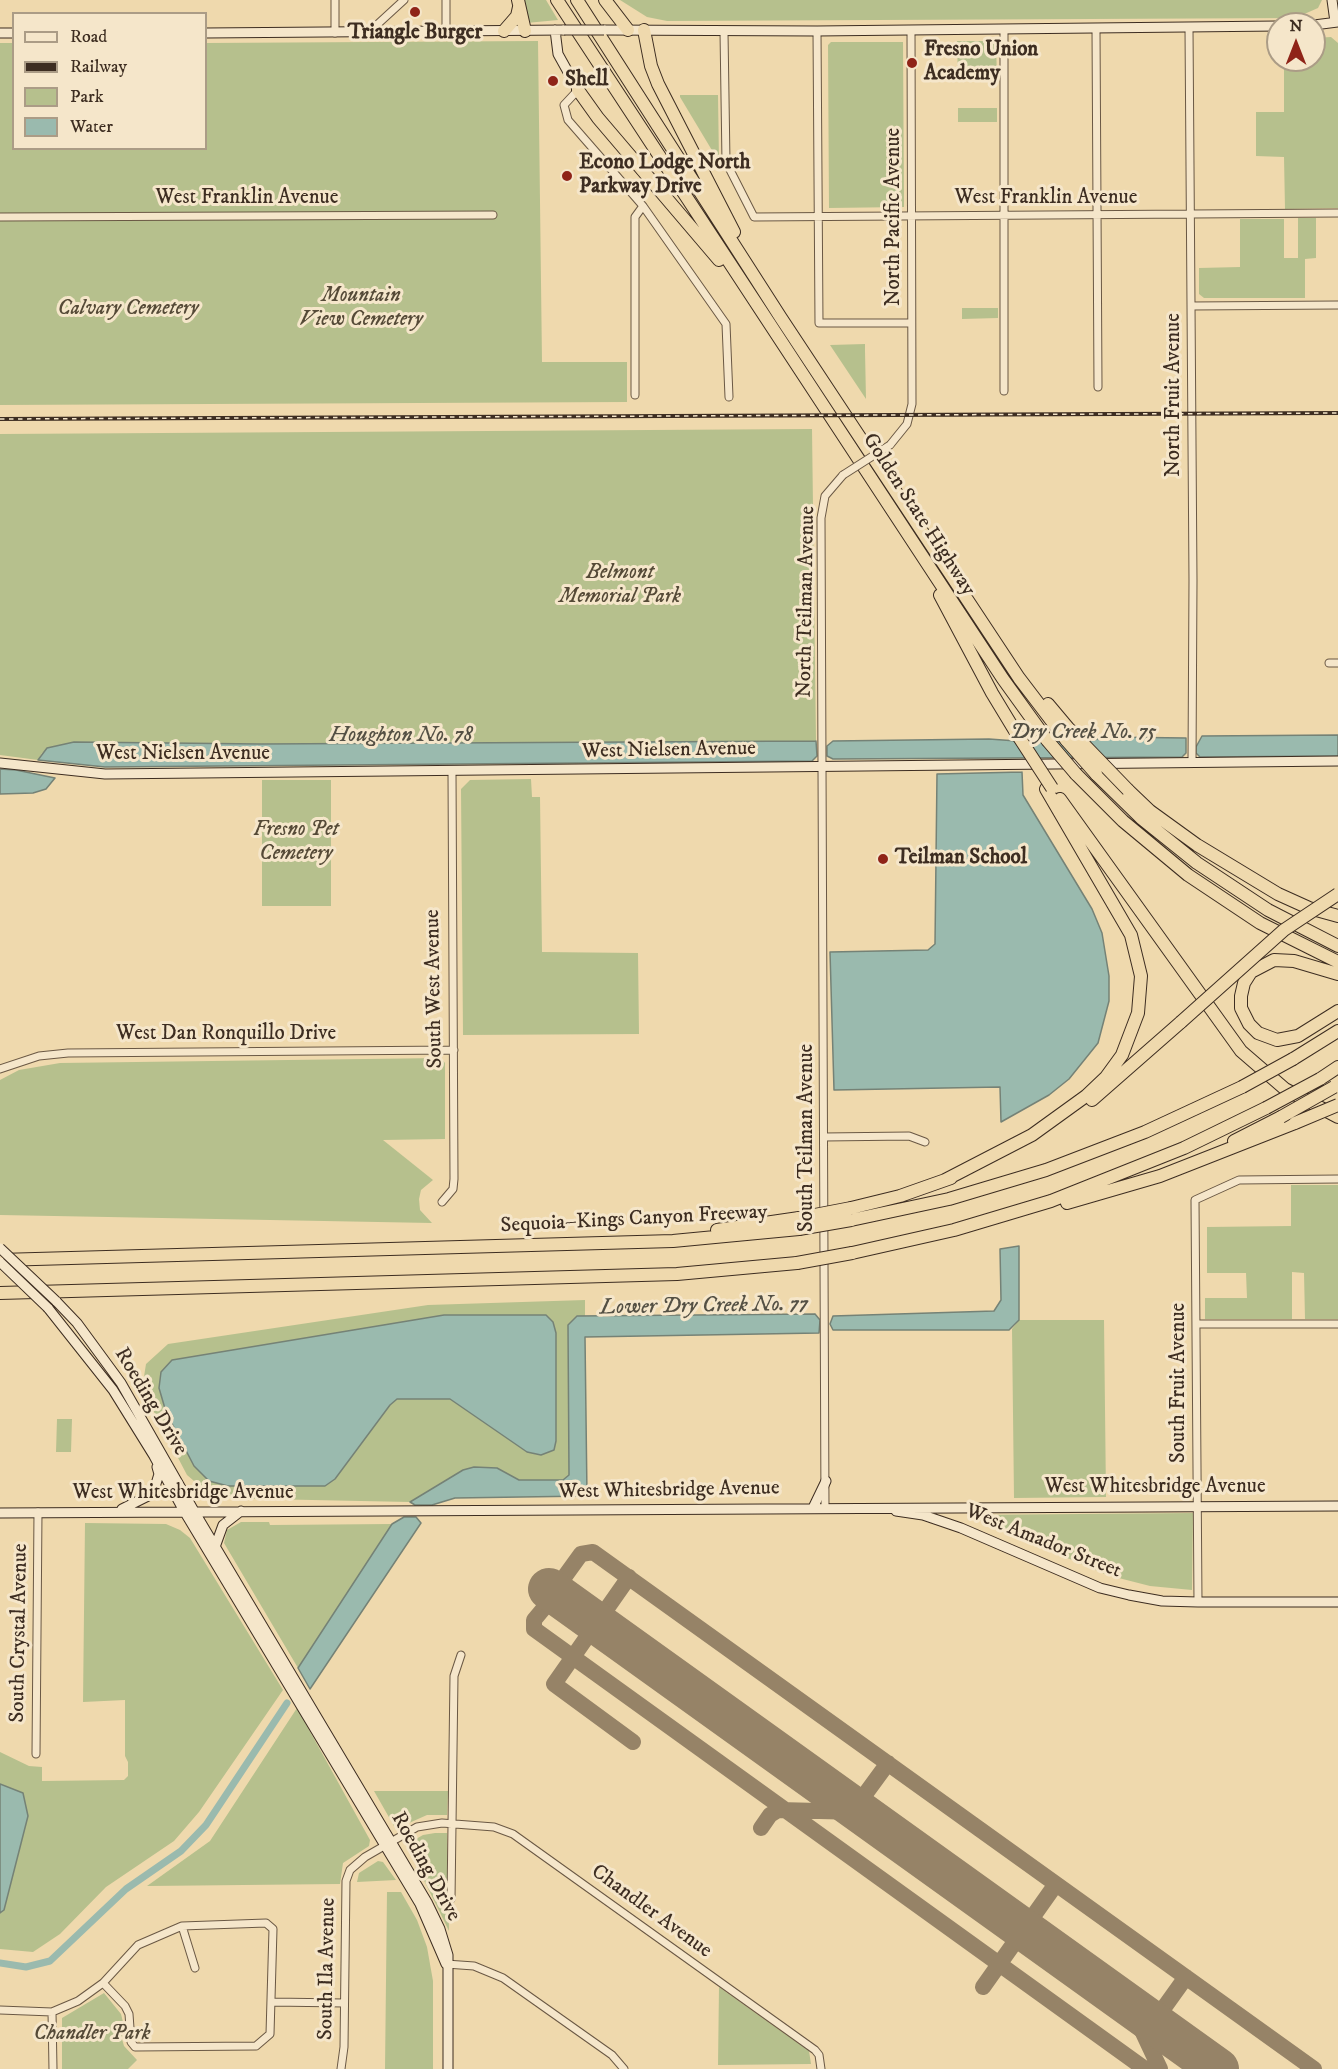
<!DOCTYPE html>
<meta charset="utf-8">
<style>
body{margin:0}
#map{position:relative;width:1338px;height:2069px;overflow:hidden;background:#efd9ad;font-family:"IM FELL DW Pica",serif}
canvas{display:block}
.legend{position:absolute;left:12px;top:12px;width:195px;height:138px;box-sizing:border-box;background:#f5e6ca;border:2px solid #ab9c86;margin:0;padding:8px 10px;list-style:none;font-size:18px;color:#3d2d21}
.legend li{display:flex;align-items:center;gap:12px;height:30px}
.legend b{width:30px;border:2px solid #ab9c86}
.north{position:absolute;left:1266px;top:12px;width:60px;height:60px;box-sizing:border-box;background:#f5e6ca;border:2px solid #ab9c86;border-radius:50%;rotate:0deg;font-size:16px;font-weight:700;line-height:24px;text-align:center;color:#3d2d21}
.north::after{content:'';display:block;margin:auto;width:21px;height:27px;background:#8f2418;clip-path:polygon(50% 0,100% 100%,50% 72%,0 100%)}
</style>
<div id="map">
<canvas width="1338" height="2069"></canvas>
<ul class="legend">
<li><b style="height:8px;background:#f5e6ca"></b>Road</li>
<li><b style="height:8px;background:#3d2d21"></b>Railway</li>
<li><b style="height:16px;background:#b6c08d"></b>Park</li>
<li><b style="height:16px;background:#9abaae"></b>Water</li>
</ul>
<div class="north">N</div>
</div>
<script>
const c = document.querySelector('canvas').getContext('2d');
c.lineJoin = 'round';
function paint(path, color) { c.fillStyle = color; c.fill(path, 'evenodd'); }
const toPath = rows => new Path2D(rows.map(r => 'M' + r).join(''));
function stroke(path, color, width, dash) { c.strokeStyle = color; c.lineWidth = width; c.lineCap = dash ? 'butt' : 'round'; c.setLineDash(dash || []); c.stroke(path); }
function drawText(font, color, halo, rows, align = 'center') {
  c.font = font + ' "IM FELL DW Pica",serif'; c.lineWidth = 6; c.setLineDash([]); c.textBaseline = 'middle'; c.strokeStyle = halo; c.fillStyle = color; for (const [text, x, y, turn = 0] of rows) {
    c.save(); c.translate(x, y); c.rotate((+turn || 0) * Math.PI / 180); c.textAlign = isNaN(turn) ? turn : align; if (halo) c.strokeText(text, 0, 0); c.fillText(text, 0, 0); c.restore();
  }
}
paint(toPath([
 [520,0,546,0,558,20,526,23],
 [620,0,1322,0,1318,8,1302,15,1302,18,667,21,647,17],
 [1331,37,1338,43,1338,208,1285,209,1284,157,1256,156,1256,112,1284,112,1284,60,1314,60,1314,38],
 [538,41,542,362,627,362,627,402,0,405,0,43,13,43,14,148,206,148,206,43],
 [957,41,996,41,997,80,958,80],
 [831,42,903,42,904,207,829,208,828,45],
 [680,95,718,95,719,162,680,97],
 [958,108,997,108,997,122,958,122],
 [1298,218,1316,218,1316,258,1305,259,1305,298,1204,298,1199,294,1199,268,1240,267,1240,219,1284,219,1284,258,1298,258],
 [962,308,998,308,998,318,962,319],
 [865,344,865,351,866,399,830,345],
 [812,429,816,741,261,744,74,742,42,753,38,760,0,755,0,434],
 [531,779,532,797,540,797,542,952,638,953,639,1034,463,1035,461,789,470,780],
 [262,780,331,780,331,906,262,906],
 [441,1058,445,1063,445,1139,383,1140,433,1180,421,1190,419,1199,420,1210,432,1223,0,1215,0,1080,19,1070,60,1063],
 [1291,1185,1338,1185,1338,1319,1305,1319,1304,1273,1292,1272,1292,1319,1205,1319,1205,1298,1247,1298,1246,1273,1207,1273,1207,1227,1291,1226],
 [585,1300,585,1316,577,1316,569,1475,564,1480,519,1480,497,1468,474,1467,463,1470,410,1502,214,1498,187,1475,142,1389,146,1364,168,1344,428,1305],
 [1019,1320,1104,1320,1106,1497,1014,1498,1012,1329],
 [57,1419,72,1419,71,1452,56,1452],
 [1193,1513,1192,1590,1150,1586,1107,1575,967,1515],
 [241,1522,269,1522,270,1525,392,1524,298,1668,224,1543,227,1530],
 [85,1523,166,1524,180,1530,190,1538,283,1690,199,1812,174,1841,106,1887,60,1934,33,1952,0,1949,0,1752,29,1766,42,1767,42,1781,124,1780,128,1776,128,1762,125,1756,125,1700,83,1702],
 [297,1708,370,1840,369,1846,343,1863,340,1884,147,1886,210,1841],
 [374,1791,448,1791,447,1815,427,1815,400,1827,394,1826],
 [435,1833,447,1833,449,1931,408,1848,409,1843,423,1835],
 [378,1861,383,1862,396,1880,357,1882,359,1873],
 [387,1892,401,1892,417,1920,427,1947,433,1981,433,2069,385,2069],
 [719,1987,809,2051,811,2064,718,2065],
 [104,1993,121,2014,124,2026,122,2039,124,2046,137,2060,128,2069,62,2069,62,2018]
]), '#b6c08d');
const water = toPath([
 [1338,735,1338,756,1200,757,1196,753,1196,747,1202,736,1338,735],
 [1106,737,1186,738,1186,753,1182,757,833,759,827,756,827,746,833,741,989,739,1030,742,1089,741,1106,737],
 [816,741,817,756,812,761,105,767,38,760,47,748,74,742,261,744,816,741],
 [0,769,16,770,55,778,46,789,33,793,0,794,0,769],
 [1022,772,1023,795,1092,909,1102,933,1109,976,1109,1001,1098,1043,1069,1079,1049,1095,1001,1122,1000,1087,834,1090,830,952,928,950,935,944,937,774,1022,772],
 [1019,1246,1019,1320,1009,1330,833,1330,830,1324,833,1316,994,1311,1001,1300,1000,1249,1019,1246],
 [815,1314,820,1320,819,1333,585,1337,587,1496,455,1498,432,1505,415,1505,410,1502,463,1470,474,1467,497,1468,519,1480,563,1480,569,1475,568,1325,577,1316,815,1314],
 [444,1315,546,1315,553,1322,556,1333,556,1441,554,1450,541,1455,527,1452,450,1399,397,1399,390,1405,335,1479,325,1486,228,1486,209,1481,194,1466,166,1412,159,1388,161,1372,172,1360,444,1315],
 [404,1517,416,1517,421,1523,310,1689,298,1668,392,1524,404,1517],
 [0,1784,23,1793,28,1816,4,1910,0,1913,0,1784]
]);
paint(water, '#9abaae');
stroke(water, '#758276', 1.5);
stroke(toPath([
 [0,1963,26,1967,50,1961,126,1889,181,1851,206,1825,287,1703]
]), '#9abaae', 7);
stroke(toPath([
 [629,1577,554,1684,633,1742],
 [570,1604,560,1594,560,1583,581,1554,593,1552,1314,2069],
 [570,1604,557,1599,549,1602,534,1620,534,1629,1145,2069],
 [855,1808,888,1763],
 [761,1828,770,1815,778,1810,860,1812],
 [983,1987,1056,1884],
 [1131,2007,1160,2069],
 [1153,2023,1186,1977]
]), '#968367', 16);
stroke(toPath([
 [549,1589,1218,2069]
]), '#968367', 42);
const street = toPath([
 [446,0,446,32],
 [1189,28,1193,580,1192,762],
 [1096,29,1098,387],
 [1004,30,1004,391],
 [817,31,819,323,911,323],
 [724,32,726,162,754,217,1338,213],
 [335,33,335,0],
 [368,33,404,0],
 [578,90,564,105,568,120,643,206,726,324,729,397],
 [0,217,493,215],
 [1191,306,1338,305],
 [635,395,635,217,643,206],
 [890,445,907,424,912,404,911,30],
 [1329,663,1338,663],
 [0,1069,39,1056,68,1053,454,1050],
 [824,1137,909,1136,925,1142],
 [442,1202,453,1189,454,1179,452,772],
 [1196,1324,1338,1324],
 [825,1509,821,518,825,496,843,475],
 [1198,1602,1195,1200,1239,1180,1338,1179],
 [36,1754,38,1512],
 [451,1899,454,1676,461,1655],
 [182,1926,195,1968],
 [446,1964,474,1966,503,1978,612,2055,624,2069],
 [272,2002,344,2003],
 [0,2010,52,2012,78,2001,103,1983,138,1945,182,1926,266,1923,273,1929,270,2034,256,2046,135,2047,131,2042,129,2014,125,2006,103,1983],
 [52,2012,53,2069],
 [341,2069,344,2047,346,1881,350,1870,365,1857,417,1827,442,1823,494,1827,513,1834,815,2050,819,2055,821,2069]
]);
const secondary = toPath([
 [1332,0,1335,22],
 [1314,25,1338,22],
 [555,30,558,54,578,90],
 [604,30,817,31,1278,26],
 [0,33,14,33],
 [206,33,564,30],
 [0,763,105,774,1338,761],
 [56,1301,77,1323,121,1383,194,1511,427,1902,440,1929,448,1955,448,2069],
 [48,1308,113,1390,154,1456,184,1511,420,1904,446,1964],
 [813,1508,826,1481],
 [122,1509,148,1496,155,1487,159,1474,157,1467],
 [896,1511,923,1515,961,1528,1100,1588,1129,1595,1162,1601,1198,1602,1338,1602],
 [0,1513,1338,1506],
 [215,1547,223,1525,241,1511]
]);
const highway = toPath([
 [518,0,525,31],
 [557,0,1003,679,1047,740],
 [577,0,781,318,1019,678,1067,741],
 [605,0,628,30],
 [644,30,651,66,658,84,734,232],
 [504,31,517,16,519,7],
 [578,90,598,118,719,260],
 [940,595,992,693,1015,731],
 [1048,704,1069,729],
 [1076,774,1123,821,1188,875,1260,923,1338,962],
 [1096,774,1141,818,1197,863,1268,910,1338,946],
 [1128,790,1150,811,1197,845,1278,894,1309,908,1338,916],
 [1060,799,1241,1051,1285,1089,1338,1117],
 [1338,974,1294,961,1274,960,1251,972,1244,983,1241,996,1241,1008,1249,1024,1258,1033,1277,1040,1298,1036,1338,1011],
 [1293,1059,1338,1031],
 [1320,1079,1338,1067],
 [1092,1100,1181,1022],
 [1234,1141,1281,1117],
 [945,1180,1032,1135,1086,1096,1106,1077,1122,1055,1138,1013,1141,976,1131,935,1046,789],
 [1067,1203,1160,1176,1295,1123],
 [851,1208,900,1196,951,1178],
 [851,1220,949,1199,1046,1170,1145,1132,1242,1087],
 [717,1230,799,1218],
 [852,1253,954,1230,1051,1201,1184,1148,1266,1108],
 [0,1260,673,1241,799,1229],
 [0,1293,677,1274,797,1263]
]);
stroke(street, '#6a5844', 9);
stroke(secondary, '#3d2d21', 11);
stroke(highway, '#3d2d21', 14);
stroke(street, '#f5e6ca', 7);
stroke(secondary, '#f5e6ca', 9);
stroke(highway, '#efd9ad', 12);
const rail = toPath([
 [0,419,1338,413]
]);
stroke(rail, '#3d2d21', 4);
stroke(rail, '#f5e6ca', 1.5, [4.5]);
const streetBridge = toPath([
 [843,475,890,445]
]);
const secondaryBridge = toPath([
 [564,30,604,30],
 [0,1248,56,1301],
 [0,1262,48,1308]
]);
const highwayBridge = toPath([
 [1069,729,1128,790],
 [1015,731,1052,788],
 [1047,740,1076,774],
 [1067,741,1096,774],
 [1181,1022,1284,930,1338,894],
 [1242,1087,1293,1059],
 [1266,1108,1320,1079],
 [1281,1117,1334,1087],
 [1295,1123,1338,1105],
 [799,1218,851,1208],
 [799,1229,851,1220],
 [797,1263,852,1253]
]);
stroke(streetBridge, '#6a5844', 9, []);
stroke(secondaryBridge, '#3d2d21', 11, []);
stroke(highwayBridge, '#3d2d21', 14, []);
stroke(streetBridge, '#f5e6ca', 7);
stroke(secondaryBridge, '#f5e6ca', 9);
stroke(highwayBridge, '#efd9ad', 12);
for (const [x, y, r, color] of [
 [415,12,6,"#8f2418"],
 [912,63,6,"#8f2418"],
 [553,81,6,"#8f2418"],
 [567,176,6,"#8f2418"],
 [883,859,6,"#8f2418"]
]) { const dot = new Path2D(); dot.arc(x, y, r, 0, 2 * Math.PI); c.fillStyle = color; c.fill(dot); stroke(dot, '#f5e6ca', 2); }
drawText('bold 21px', '#3d2d21', '#f5e6ca', [
 ["Triangle Burger",415,34,"center"],
 ["Fresno Union",924,51],
 ["Academy",924,75],
 ["Shell",565,81],
 ["Econo Lodge North",579,164],
 ["Parkway Drive",579,188],
 ["Teilman School",895,859]
], 'left');
drawText('21px', '#3d2d21', '#f5e6ca', [
 ["West Franklin Avenue",247,199],
 ["West Franklin Avenue",1046,199],
 ["North Pacific Avenue",895,217,-90],
 ["North Fruit Avenue",1175,395,-90],
 ["Golden State Highway",918,515,57],
 ["North Teilman Avenue",807,602,-89],
 ["West Nielsen Avenue",669,751,-1],
 ["West Nielsen Avenue",183,755],
 ["South West Avenue",435,989,-91],
 ["West Dan Ronquillo Drive",226,1035],
 ["South Teilman Avenue",808,1138,-90],
 ["Sequoia–Kings Canyon Freeway",634,1220,-3],
 ["South Fruit Avenue",1180,1383,-90],
 ["Roeding Drive",150,1402,59],
 ["West Whitesbridge Avenue",1155,1488],
 ["West Whitesbridge Avenue",669,1491,-1],
 ["West Whitesbridge Avenue",183,1494],
 ["West Amador Street",1043,1542,22],
 ["South Crystal Avenue",20,1633,-89],
 ["Roeding Drive",425,1867,61],
 ["Chandler Avenue",651,1912,36],
 ["South Ila Avenue",328,1969,-89]
]);
drawText('italic 21px', '#554a37', '#f5e6ca', [
 ["Mountain",361,297],
 ["View Cemetery",361,321],
 ["Calvary Cemetery",128,310],
 ["Belmont",620,574],
 ["Memorial Park",620,598],
 ["Fresno Pet",296,831],
 ["Cemetery",296,855],
 ["Chandler Park",92,2035]
]);
drawText('italic 22px', '#545044', '#f5e6ca', [
 ["Dry Creek No. 75",1083,733],
 ["Houghton No. 78",401,736],
 ["Lower Dry Creek No. 77",704,1307,-1]
]);
</script>
